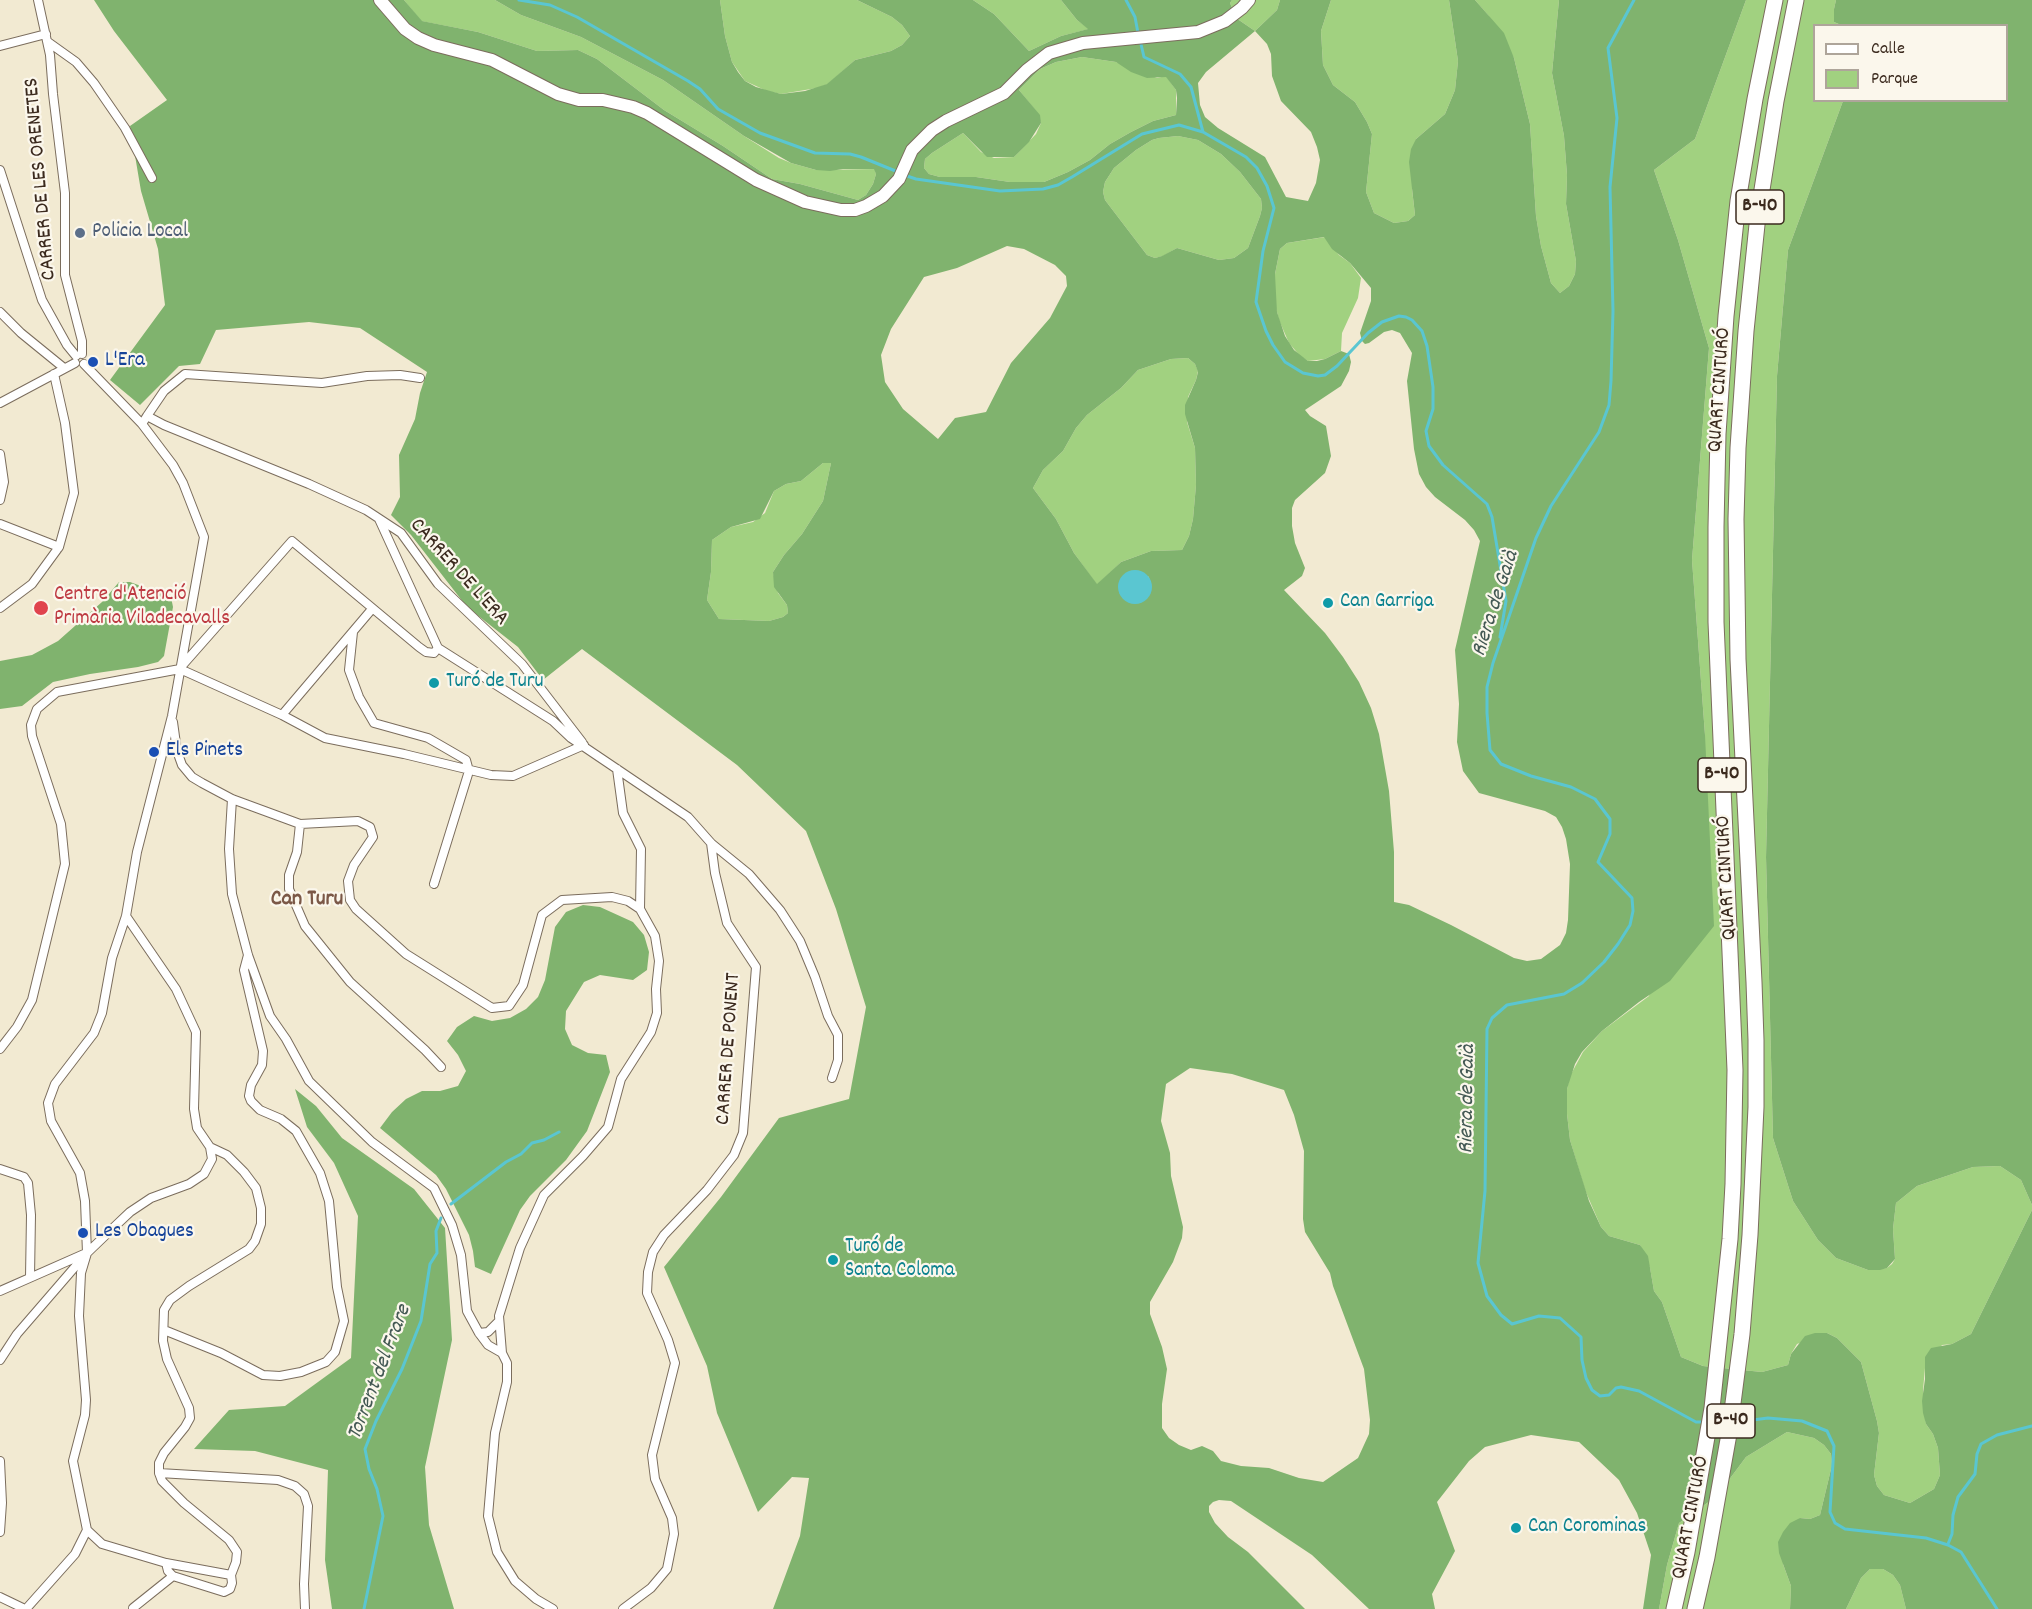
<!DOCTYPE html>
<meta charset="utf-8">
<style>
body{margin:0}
#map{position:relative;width:2032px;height:1609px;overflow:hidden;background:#f2ead2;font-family:Dekko,sans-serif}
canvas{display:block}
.legend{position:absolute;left:1813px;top:24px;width:195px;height:78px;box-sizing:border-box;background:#fbf7ec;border:2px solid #aea59a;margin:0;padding:8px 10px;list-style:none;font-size:18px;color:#3b2a1e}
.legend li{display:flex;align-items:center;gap:12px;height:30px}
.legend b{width:30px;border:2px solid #aea59a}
</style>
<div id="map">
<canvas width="2032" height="1609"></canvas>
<ul class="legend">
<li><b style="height:8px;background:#fff"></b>Calle</li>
<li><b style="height:16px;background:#a1d180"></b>Parque</li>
</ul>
</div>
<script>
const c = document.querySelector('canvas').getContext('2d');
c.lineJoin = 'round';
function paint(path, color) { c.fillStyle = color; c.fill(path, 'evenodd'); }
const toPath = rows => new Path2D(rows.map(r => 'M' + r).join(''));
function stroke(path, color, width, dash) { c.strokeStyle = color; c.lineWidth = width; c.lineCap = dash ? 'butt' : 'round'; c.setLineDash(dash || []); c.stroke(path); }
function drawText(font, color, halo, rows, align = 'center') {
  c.font = font + ' Dekko,sans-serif'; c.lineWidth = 4.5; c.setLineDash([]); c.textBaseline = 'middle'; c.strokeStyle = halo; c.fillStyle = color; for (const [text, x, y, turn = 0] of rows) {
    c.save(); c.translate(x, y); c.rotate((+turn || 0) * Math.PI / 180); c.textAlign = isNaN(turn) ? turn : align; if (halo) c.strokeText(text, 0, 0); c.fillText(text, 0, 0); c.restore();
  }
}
paint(toPath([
 [404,0,495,0,521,15,581,37,663,80,744,136,779,158,791,163,816,170,875,169,876,174,873,184,866,195,858,200,800,184,772,179,723,146,664,110,597,59,578,50,537,51,478,32,421,21],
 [720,0,857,0,892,17,902,25,910,36,902,45,891,51,855,60,828,84,817,88,781,94,767,91,745,81,732,62,725,36],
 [973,0,1061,0,1077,20,1089,29,1061,36,1029,51,994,14],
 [1232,0,1280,0,1277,10,1255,31,1236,18,1230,3],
 [1331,0,1449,0,1458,61,1455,90,1445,114,1416,139,1412,189,1415,215,1408,221,1394,223,1374,213,1366,192,1372,134,1367,122,1355,102,1333,85,1323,65,1321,31],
 [1475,0,1559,0,1552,73,1564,136,1567,175,1566,204,1576,261,1575,274,1569,286,1560,293,1551,283,1541,246,1536,216,1530,124,1514,58,1488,15],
 [1746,0,1836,0,1834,9,1834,22,1841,25,1814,26,1814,100,1843,101,1788,250,1777,376,1766,857,1773,1138,1793,1201,1818,1240,1836,1258,1868,1270,1887,1268,1892,1264,1895,1259,1893,1229,1896,1203,1917,1186,1973,1167,2000,1166,2021,1180,2032,1205,2032,1210,1971,1334,1952,1344,1942,1345,1925,1368,1923,1390,1926,1424,1933,1434,1938,1448,1940,1475,1934,1489,1910,1503,1884,1495,1877,1486,1874,1475,1879,1433,1877,1421,1861,1362,1837,1338,1827,1333,1797,1344,1791,1354,1788,1365,1762,1372,1703,1366,1681,1357,1662,1302,1654,1291,1650,1268,1640,1245,1609,1236,1601,1227,1585,1190,1570,1140,1567,1114,1567,1089,1570,1076,1583,1052,1602,1031,1649,996,1705,735,1692,560,1709,348,1678,240,1654,170,1695,139],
 [1082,57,1116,62,1157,78,1166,76,1176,90,1176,115,1153,121,1131,132,1110,144,1090,160,1068,172,1044,182,1010,182,976,177,940,177,929,174,924,168,925,159,932,153,963,133,981,152,994,158,1014,157,1036,134,1041,123,1036,111,1019,90,1040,69,1056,62],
 [1178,136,1198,140,1221,154,1240,172,1261,199,1262,208,1260,216,1248,248,1234,258,1219,260,1177,248,1163,256,1155,258,1147,255,1105,200,1103,192,1105,182,1114,168,1136,150,1152,140,1159,138],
 [1325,237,1339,255,1350,263,1361,278,1358,298,1342,333,1341,351,1325,359,1308,361,1300,356,1289,343,1279,320,1275,304,1275,274,1280,249,1287,243],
 [1188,358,1195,364,1198,371,1196,380,1188,397,1187,422,1195,448,1196,485,1193,519,1189,536,1182,550,1151,551,1121,562,1097,585,1074,553,1056,519,1033,488,1043,470,1063,451,1076,428,1087,415,1121,388,1138,370,1171,359],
 [823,463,831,463,823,501,802,534,784,555,773,572,778,593,787,605,788,613,783,617,769,621,719,619,707,600,711,572,712,540,731,527,753,522,765,513,774,491,786,484,801,481],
 [1787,1432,1814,1438,1824,1445,1831,1454,1832,1465,1820,1515,1810,1519,1800,1518,1783,1564,1791,1586,1790,1609,1659,1609,1667,1565,1679,1523,1717,1496,1746,1457],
 [1870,1569,1883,1569,1893,1575,1900,1585,1906,1609,1846,1609,1861,1578]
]), '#a1d180');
paint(toPath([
 [94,0,404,0,422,21,478,32,537,51,578,50,597,59,664,110,723,146,772,179,800,184,858,200,866,195,873,184,876,174,874,169,843,169,830,171,816,170,791,163,744,136,663,80,581,37,521,15,495,0,720,0,725,36,732,62,738,72,745,81,756,87,781,94,805,91,827,84,855,60,891,51,902,45,910,36,902,25,892,17,857,0,973,0,994,14,1029,51,1061,36,1088,29,1077,20,1061,0,1232,0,1230,3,1236,18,1255,31,1277,10,1280,0,1331,0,1321,31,1323,65,1333,85,1355,102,1367,122,1372,134,1366,192,1374,213,1394,223,1408,221,1415,215,1409,162,1411,149,1416,139,1445,114,1455,90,1458,61,1449,0,1475,0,1504,33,1514,58,1530,124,1536,216,1541,246,1551,283,1560,293,1569,286,1575,274,1576,261,1566,204,1567,175,1564,136,1552,73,1559,0,1746,0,1695,139,1654,170,1678,240,1709,348,1692,560,1705,735,1714,926,1670,981,1639,1002,1602,1031,1582,1052,1575,1064,1567,1089,1567,1114,1570,1140,1589,1201,1601,1227,1609,1236,1640,1245,1648,1256,1654,1291,1662,1302,1681,1357,1703,1366,1762,1372,1788,1365,1791,1354,1805,1336,1815,1333,1827,1333,1837,1338,1861,1362,1877,1421,1879,1433,1874,1475,1877,1486,1884,1495,1910,1503,1934,1489,1940,1475,1938,1448,1933,1434,1926,1424,1923,1413,1922,1401,1925,1379,1925,1357,1931,1348,1952,1344,1971,1334,2032,1210,2032,1609,1906,1609,1900,1585,1893,1575,1883,1569,1870,1569,1861,1578,1846,1609,1790,1609,1791,1586,1779,1553,1778,1542,1783,1532,1790,1523,1800,1518,1810,1519,1820,1515,1832,1465,1831,1454,1824,1445,1814,1438,1787,1432,1746,1457,1717,1496,1679,1523,1667,1565,1659,1609,1643,1609,1651,1555,1637,1513,1619,1480,1579,1442,1531,1435,1485,1447,1469,1461,1437,1502,1455,1551,1432,1594,1435,1609,1369,1609,1312,1555,1231,1501,1219,1500,1213,1502,1209,1506,1209,1512,1215,1523,1228,1537,1248,1552,1305,1609,773,1609,800,1536,809,1478,792,1477,758,1512,717,1413,707,1366,664,1267,721,1197,779,1118,849,1099,866,1007,836,909,806,831,737,765,582,649,543,680,518,647,467,607,411,535,391,515,400,497,399,455,415,419,420,393,427,372,360,328,309,322,216,330,200,364,179,366,140,405,110,380,165,305,158,249,141,191,130,126,167,100,114,31],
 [1255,31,1267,44,1271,54,1272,76,1281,101,1311,132,1317,147,1320,160,1316,183,1308,201,1286,197,1265,157,1218,128,1205,117,1200,105,1198,83,1206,72],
 [1082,57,1116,62,1131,72,1147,78,1166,77,1176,90,1177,98,1176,115,1153,121,1131,132,1110,144,1090,160,1068,172,1044,182,1010,182,976,177,940,177,929,174,924,168,925,159,932,153,963,133,987,157,1014,157,1029,142,1041,123,1040,115,1019,90,1040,69,1056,62],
 [1178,136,1198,140,1221,154,1240,172,1261,199,1262,208,1260,216,1248,248,1234,258,1219,260,1177,248,1162,256,1155,258,1147,255,1105,200,1103,192,1105,182,1114,168,1136,150,1152,140,1159,138],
 [1324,237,1332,249,1350,263,1371,288,1371,301,1360,333,1362,341,1365,344,1369,343,1384,332,1392,330,1400,333,1412,353,1407,381,1414,449,1419,474,1426,487,1435,497,1465,520,1474,530,1480,541,1455,650,1459,704,1457,742,1463,771,1479,793,1545,811,1556,817,1562,827,1566,839,1570,864,1568,920,1566,933,1560,945,1541,959,1527,961,1514,958,1451,925,1409,905,1394,902,1394,852,1389,791,1379,734,1371,708,1359,682,1343,657,1325,633,1284,590,1302,576,1305,568,1295,543,1292,526,1292,508,1295,500,1325,473,1331,456,1326,426,1310,416,1305,410,1341,386,1349,371,1351,362,1349,354,1341,351,1325,359,1317,361,1308,361,1294,350,1285,336,1277,312,1275,274,1280,249,1287,243],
 [1007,246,1024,249,1055,265,1066,276,1067,286,1050,318,1011,363,986,412,955,418,938,439,903,409,885,382,881,355,891,329,924,277,957,268],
 [1188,358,1195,364,1198,372,1196,380,1185,405,1185,414,1195,448,1196,485,1193,519,1189,536,1182,550,1151,551,1121,562,1097,584,1074,553,1056,519,1033,488,1043,470,1063,451,1076,428,1087,415,1121,388,1138,370,1171,359],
 [823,463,831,463,823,501,802,534,784,555,773,572,774,587,787,605,788,613,783,617,769,621,719,619,707,600,711,572,712,540,731,527,760,519,774,491,786,484,801,481],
 [1148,576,1151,583,1137,603,1129,602],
 [1190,1068,1232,1074,1284,1090,1294,1115,1304,1151,1303,1219,1305,1232,1330,1273,1333,1286,1364,1369,1370,1420,1369,1434,1358,1458,1323,1482,1299,1478,1269,1468,1241,1466,1221,1461,1213,1451,1202,1446,1191,1450,1179,1445,1169,1438,1162,1428,1162,1404,1167,1369,1162,1347,1150,1314,1150,1302,1173,1262,1182,1238,1183,1227,1171,1176,1170,1153,1161,1121,1166,1084],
 [1836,0,2032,0,2032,1205,2021,1180,2000,1166,1973,1167,1917,1186,1896,1203,1893,1229,1895,1259,1887,1268,1880,1270,1868,1270,1836,1258,1818,1240,1793,1201,1773,1138,1766,857,1777,376,1788,250,1843,101,2006,100,2006,26,1841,25,1834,22,1834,9],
 [119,582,130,582,171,597,173,607,164,656,158,662,138,667,90,674,53,682,22,706,0,709,0,661,32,655,58,641,102,602],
 [583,905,600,907,633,922,644,935,649,952,647,970,633,980,600,975,584,982,566,1011,565,1029,572,1045,588,1053,606,1055,610,1072,587,1131,566,1160,530,1196,520,1210,491,1274,475,1267,473,1251,469,1235,446,1189,436,1175,380,1128,392,1112,406,1099,422,1091,440,1091,458,1086,466,1071,458,1055,447,1041,457,1027,474,1016,492,1021,510,1018,526,1009,538,997,545,980,555,927,566,912],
 [295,1089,316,1106,342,1138,414,1189,445,1228,452,1340,425,1467,429,1525,454,1609,332,1609,325,1560,328,1470,255,1451,194,1449,229,1410,285,1406,351,1358,358,1216,334,1163,307,1127]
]), '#80b36e');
paint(toPath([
 '1118 587a17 17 0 1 1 34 0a17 17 0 1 1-34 0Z'
]), '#5ac6d1');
stroke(toPath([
 [519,0,550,5,577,17,688,81,700,89,718,109,760,133,815,153,850,154,861,157,898,172],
 [1126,0,1135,17,1138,33],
 [1634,0,1608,48,1617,118,1610,187,1613,311,1611,381,1609,405,1599,432,1551,506,1536,538,1493,663,1487,687,1487,713,1490,750,1501,764,1531,776,1571,787,1595,799,1610,819,1610,834,1598,862,1632,898,1633,911,1630,925,1618,944,1604,962,1582,983,1564,994,1507,1005,1492,1018,1487,1029,1485,1191,1478,1263,1487,1296,1501,1315,1512,1324,1539,1316,1560,1318,1581,1337,1582,1360,1586,1378,1592,1390,1600,1396,1609,1395,1616,1388,1621,1387,1639,1391,1696,1422,1703,1422],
 [1140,40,1144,57,1180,74,1191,87,1203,132],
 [904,175,916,179,1000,191,1043,189,1058,185,1072,177,1142,134,1179,125,1203,132,1246,157,1257,168,1267,186,1274,208,1263,251,1256,302,1266,331,1273,345,1285,362,1303,373,1318,376,1325,375,1337,366,1368,333,1382,322,1399,316,1406,317,1412,320,1422,331,1427,346,1433,387,1433,409,1426,431,1429,446,1443,465,1487,504,1492,517,1506,601,1500,637],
 [451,1204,506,1162,521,1154,532,1143,544,1140,559,1132],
 [1737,1422,1768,1418,1802,1421,1827,1431,1834,1446,1830,1512,1835,1523,1845,1529,1926,1538,1948,1545,1961,1552,1997,1609],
 [1948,1544,1952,1534,1953,1515,1958,1497,1975,1474,1977,1454,1981,1444,1997,1435,2032,1426],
 [364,1609,383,1516,377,1489,369,1469,365,1449,376,1421,402,1369,421,1321,430,1264,437,1253,436,1231,441,1218]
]), '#5ac6d1', 3);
const street = toPath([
 [38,0,50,55,53,94,65,193,65,275,82,341,82,354],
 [48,42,76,62,94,83,125,128,152,178],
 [0,46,46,34],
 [0,170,42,300,67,345,76,356],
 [0,312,21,333,64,368],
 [0,403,75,363],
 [147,416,164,391,185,374,322,383,367,376,400,375,420,378],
 [142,424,147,416,164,425,309,484,366,510,401,533,438,584,522,664,582,742],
 [0,454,4,482,0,500],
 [379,519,438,648,553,721,571,738,688,817,711,843,749,874,780,910,800,941,815,977,828,1016,838,1035,838,1060,832,1078],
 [0,524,59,547],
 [0,608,32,584,59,547,74,493,65,423,54,374],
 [353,632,349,670,359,697,374,723,428,738,466,760,469,771,434,884],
 [180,668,292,541,419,647,426,652,434,653,438,648],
 [180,669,282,715,325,738,404,754,491,775,513,776,584,745],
 [282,715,372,609],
 [173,722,177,751,182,765,192,777,202,783,232,799,300,824,358,821,370,827,373,837,354,865,348,881,350,900,356,909,406,954,492,1008,509,1006,523,985,542,915,562,900,612,897,628,901,640,909],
 [232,799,229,849,232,894,248,955,270,1016,286,1039,309,1081,372,1142,434,1188,452,1225,461,1255,467,1311,479,1333,488,1345,502,1353,507,1363,507,1382,495,1433,488,1516,497,1552,515,1581,536,1599,553,1609],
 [300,824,297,852,289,875,289,889,305,926,350,982,425,1050,441,1067],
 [0,1049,17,1027,32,1000,65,864,61,824,32,736,31,725,37,709,57,692,180,669],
 [0,1169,24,1177,28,1183,31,1215,30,1277],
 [0,1291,84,1254],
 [164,1330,221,1353,263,1375,280,1376,301,1372,326,1362,335,1352,344,1321,337,1287,329,1201,320,1173,296,1131,281,1119,260,1110,251,1101,249,1096,251,1085,262,1065,263,1051,244,970,248,955],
 [479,1333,488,1332,499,1321],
 [502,1353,499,1316,520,1248,544,1195,583,1156,608,1127,621,1079,651,1032,657,1013,656,989,659,961,655,936,640,909,641,849,623,813,617,769],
 [0,1360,17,1334,87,1253,112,1229,130,1212,151,1198,189,1184,204,1174,212,1159,210,1147,197,1128,194,1109,196,1032,176,989,126,916],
 [0,1461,2,1503,0,1532],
 [159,1473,278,1480,295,1486,304,1494,308,1506,304,1584,305,1609],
 [87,1530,102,1544,166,1563,231,1575,236,1562,237,1552,229,1540,184,1503,162,1481,159,1473,159,1463,164,1453,185,1427,190,1418,189,1408,167,1359,163,1341,164,1310,170,1300,189,1286,249,1249,255,1241,261,1224,261,1208,256,1188,244,1172,227,1155,210,1147],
 [166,1563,168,1571,173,1576,224,1592,230,1589,232,1583,231,1575],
 [0,1597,25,1609],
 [133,1608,173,1576],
 [26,1609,75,1554,87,1530,73,1461,85,1415,86,1400,79,1316,81,1273,87,1253,85,1201,80,1173,51,1121,48,1103,55,1084,94,1033,102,1013,112,958,126,916,137,852,172,716,204,537,183,483,173,465,142,424,84,364],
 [623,1609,651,1588,667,1569,674,1534,672,1518,655,1479,652,1455,675,1363,668,1340,647,1293,648,1272,653,1252,664,1235,707,1190,734,1155,743,1133,756,967,727,923,715,873,711,843]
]);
const secondary = toPath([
 [380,0,405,29,418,38,434,45,492,60,558,94,579,100,603,100,633,107,647,113,756,180,805,202,841,210,855,210,866,206,883,196,899,179,912,150,932,130,946,121,1004,93,1027,70,1049,53,1083,43,1198,32,1225,21,1242,8,1249,0]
]);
const highway = toPath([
 [1674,1609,1687,1552,1712,1408,1730,1239,1733,1184,1735,1070,1716,622,1716,527,1718,434,1726,316,1738,201,1755,99,1775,0],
 [1695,1609,1707,1557,1729,1434,1742,1334,1750,1235,1756,1107,1756,1040,1754,982,1738,659,1736,519,1738,448,1746,331,1758,215,1776,101,1796,0]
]);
stroke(street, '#7b6d5d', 10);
stroke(secondary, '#7b6d5d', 14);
stroke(highway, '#7b6d5d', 17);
stroke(street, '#fff', 8);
stroke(secondary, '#fff', 12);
stroke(highway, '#fff', 15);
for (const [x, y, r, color] of [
 [80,233,6,"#5c6f8a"],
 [93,362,6,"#1a4fb4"],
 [1328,603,6,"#0f9aa8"],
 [41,608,8,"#e0444e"],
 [434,683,6,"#0f9aa8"],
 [154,752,6,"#1a4fb4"],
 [83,1233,6,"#1a4fb4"],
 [833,1260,6,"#0f9aa8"],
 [1516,1528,6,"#0f9aa8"]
]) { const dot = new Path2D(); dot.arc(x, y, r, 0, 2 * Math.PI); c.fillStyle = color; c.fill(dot); stroke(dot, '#fbf7ec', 2); }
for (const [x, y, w] of [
 [1760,207,48],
 [1722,775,48],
 [1731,1421,48]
]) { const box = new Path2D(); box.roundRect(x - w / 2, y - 17, w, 34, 4.5); c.fillStyle = '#fbf7ec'; c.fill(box); stroke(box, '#3b2a1e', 1.5); }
drawText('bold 20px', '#3b2a1e', null, [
 ["B-40",1760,207],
 ["B-40",1722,775],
 ["B-40",1731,1421]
]);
drawText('21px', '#3b2a1e', '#fbf7ec', [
 ["CARRER DE LES ORENETES",42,179,-95],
 ["QUART CINTURÓ",1721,390,-86],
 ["CARRER DE L'ERA",458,573,48],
 ["QUART CINTURÓ",1728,878,-93],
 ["CARRER DE PONENT",730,1049,-86],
 ["QUART CINTURÓ",1692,1518,-79]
]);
drawText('21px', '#4e5e75', '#fbf7ec', [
 ["Policia Local",92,233]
], 'left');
drawText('21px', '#164399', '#fbf7ec', [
 ["L'Era",105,362],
 ["Els Pinets",166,752],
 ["Les Obagues",95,1233]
], 'left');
drawText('21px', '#be3a42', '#fbf7ec', [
 ["Centre d'Atenció",54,596],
 ["Primària Viladecavalls",54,620]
], 'left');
drawText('21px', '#0d838f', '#fbf7ec', [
 ["Can Garriga",1340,603],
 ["Turó de Turu",446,683],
 ["Turó de",845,1248],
 ["Santa Coloma",845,1272],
 ["Can Corominas",1528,1528]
], 'left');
drawText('italic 22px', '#445954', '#fbf7ec', [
 ["Riera de Gaià",1497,604,-72],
 ["Riera de Gaià",1469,1099,-89],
 ["Torrent del Frare",381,1373,-69]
]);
drawText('bold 22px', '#7b5847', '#fbf7ec', [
 ["Can Turu",307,901]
]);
</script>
